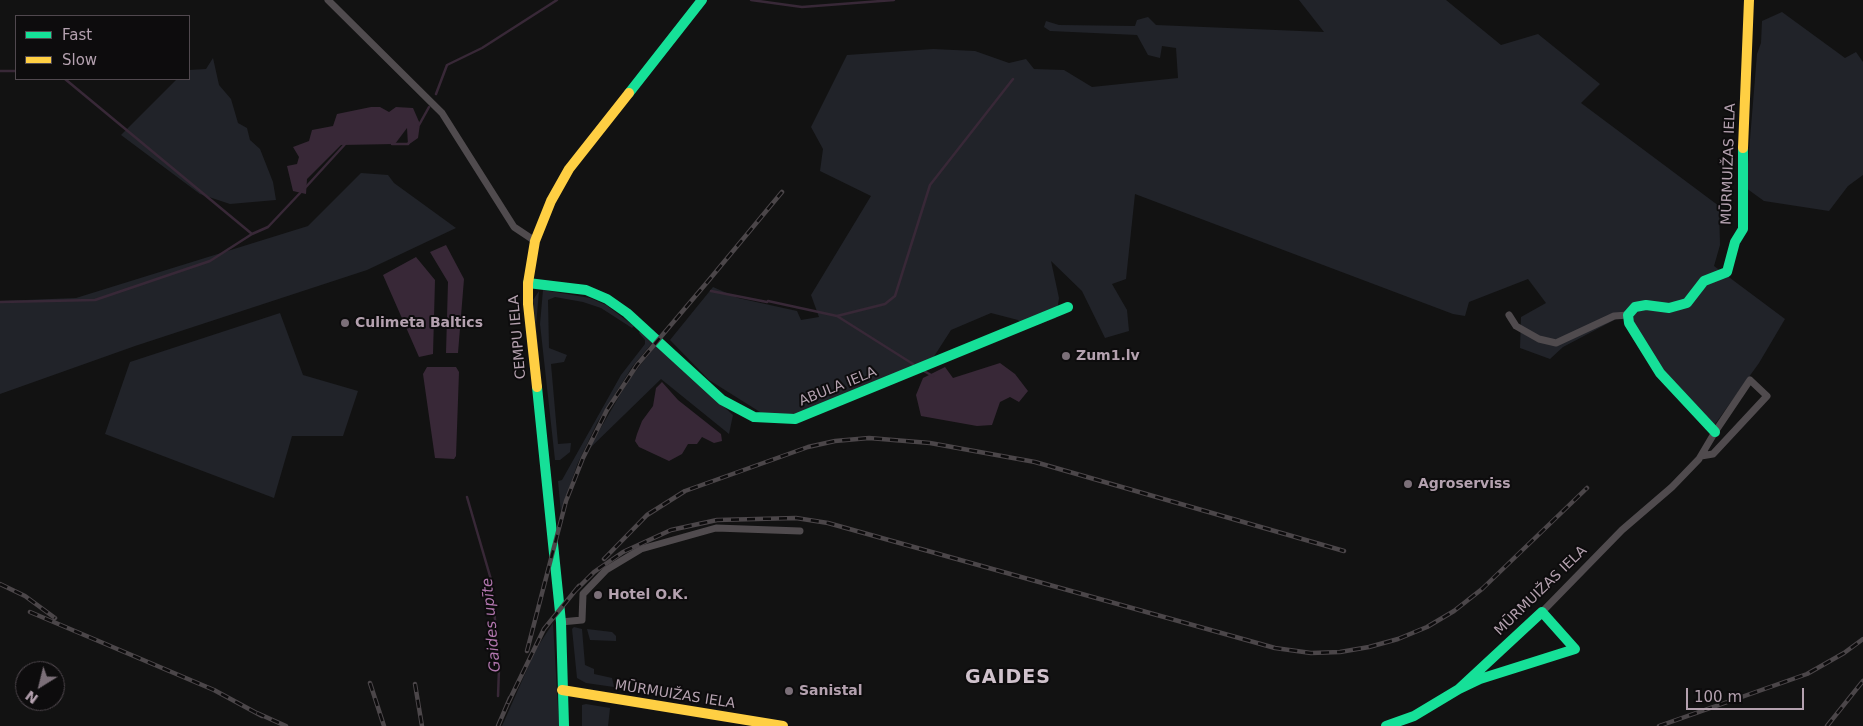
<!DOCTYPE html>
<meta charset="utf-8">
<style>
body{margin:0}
#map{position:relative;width:1863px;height:726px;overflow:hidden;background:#121212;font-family:"DejaVu Sans",sans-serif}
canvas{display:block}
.legend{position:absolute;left:15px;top:15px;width:175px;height:65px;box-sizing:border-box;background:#0d0c0d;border:1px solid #50484e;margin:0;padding:6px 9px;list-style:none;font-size:15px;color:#b4a1af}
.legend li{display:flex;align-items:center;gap:10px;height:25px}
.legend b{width:25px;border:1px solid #50484e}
.north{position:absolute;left:15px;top:661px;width:50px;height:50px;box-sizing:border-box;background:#0d0c0d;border:1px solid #50484e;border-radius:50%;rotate:216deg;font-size:14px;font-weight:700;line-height:20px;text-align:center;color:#b4a1af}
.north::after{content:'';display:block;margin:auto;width:18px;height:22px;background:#7b6f78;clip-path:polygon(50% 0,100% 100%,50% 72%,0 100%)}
.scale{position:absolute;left:1686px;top:688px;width:118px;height:22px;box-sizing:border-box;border:2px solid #b4a1af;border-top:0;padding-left:6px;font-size:15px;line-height:18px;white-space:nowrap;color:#b4a1af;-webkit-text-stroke:4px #0d0c0d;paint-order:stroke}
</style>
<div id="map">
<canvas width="1863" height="726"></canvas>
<ul class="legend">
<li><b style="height:6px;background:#16e098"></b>Fast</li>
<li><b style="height:6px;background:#ffcf43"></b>Slow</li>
</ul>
<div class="north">N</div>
<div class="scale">100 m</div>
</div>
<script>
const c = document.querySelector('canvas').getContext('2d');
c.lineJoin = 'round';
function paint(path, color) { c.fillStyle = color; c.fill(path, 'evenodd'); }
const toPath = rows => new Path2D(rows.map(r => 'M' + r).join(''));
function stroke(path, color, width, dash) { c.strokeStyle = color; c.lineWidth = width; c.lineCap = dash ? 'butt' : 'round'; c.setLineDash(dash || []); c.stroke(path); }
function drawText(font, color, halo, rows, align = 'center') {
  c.font = font + ' "DejaVu Sans",sans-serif'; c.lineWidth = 4; c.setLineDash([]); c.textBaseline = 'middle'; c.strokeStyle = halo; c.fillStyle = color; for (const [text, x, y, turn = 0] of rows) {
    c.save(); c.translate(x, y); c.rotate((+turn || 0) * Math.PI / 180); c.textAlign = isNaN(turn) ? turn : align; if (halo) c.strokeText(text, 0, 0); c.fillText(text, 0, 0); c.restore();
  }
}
paint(toPath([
 [1299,0,1446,0,1501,45,1538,34,1600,84,1581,103,1719,206,1720,245,1714,266,1785,319,1759,363,1713,427,1664,377,1622,316,1563,347,1550,359,1520,348,1521,317,1546,303,1528,279,1469,302,1465,316,1453,314,1135,194,1126,279,1112,284,1127,310,1129,331,1105,338,1082,291,1051,261,1059,298,1056,318,1026,329,1018,320,991,313,951,330,933,358,796,416,768,417,709,380,670,340,713,287,738,298,797,311,801,320,819,317,811,295,871,196,820,171,823,149,811,127,847,55,933,49,975,51,1009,63,1026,59,1034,69,1064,70,1092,87,1178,78,1176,48,1162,46,1160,58,1148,55,1137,35,1050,31,1044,27,1046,21,1059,25,1135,26,1137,20,1148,17,1156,25,1324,32],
 [1782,12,1845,58,1856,52,1863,62,1863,175,1848,186,1829,211,1764,201,1746,188,1757,54,1761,43,1762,21],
 [213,58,219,85,231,99,238,123,247,128,250,140,260,149,273,182,276,200,230,204,200,194,121,135,177,79,189,79,189,70,206,69],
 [361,173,388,175,394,183,456,228,367,270,135,346,0,394,0,301,76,298,308,226],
 [543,290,590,298,606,305,634,326,632,328,601,308,583,302,555,297,548,300,549,348,567,355,564,362,551,364,558,444,571,443,570,452,560,460,555,460,540,324],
 [539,291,536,326,542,392,533,300],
 [280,313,303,375,358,391,343,436,292,436,274,498,105,434,130,362],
 [640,331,653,342,632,367,597,423,577,465,561,513,558,481,562,480,621,375,645,344,645,340,639,333],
 [656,345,733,415,729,434,661,379,588,450,628,381],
 [553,623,559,726,502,726,536,649],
 [574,627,582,629,585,665,594,669,594,674,612,678,614,687,586,683,577,678,572,629],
 [587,629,612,632,616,636,616,641,590,640],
 [586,704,610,708,608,726,582,726,582,705]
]), '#212329');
paint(toPath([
 [371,107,380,107,389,112,396,107,413,108,420,124,418,138,408,145,407,128,395,144,341,145,307,179,306,194,293,191,287,166,297,164,299,157,293,147,309,141,312,130,333,126,337,114],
 [446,245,464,279,458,353,446,353,448,282,430,252],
 [416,257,435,280,433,354,419,357,383,275],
 [1000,363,1015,374,1028,391,1019,402,1010,397,1000,402,992,425,977,426,921,416,916,395,923,378,945,367,953,378],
 [427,367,456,367,459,372,456,456,454,459,435,458,423,374],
 [662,382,678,400,721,434,722,441,714,443,702,437,697,444,688,444,682,454,669,461,639,447,635,441,637,434,642,421,653,406,656,388]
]), '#382837');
stroke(toPath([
 [751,0,802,7,894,0],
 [0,71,16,71],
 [65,79,252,234,268,227,301,192],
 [436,94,447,65,482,48,557,0],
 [419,125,429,107],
 [392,144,408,144,410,141],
 [305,188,347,142],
 [711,291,767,302],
 [768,301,837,316],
 [0,302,95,300,210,261,252,234],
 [913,364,837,316,885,304,895,296,930,185,1013,79],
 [922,370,933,376],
 [467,497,492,583,499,669,498,696]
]), '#382837', 2.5);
stroke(toPath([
 [328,0,442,113,514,227,535,241],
 [1509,315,1516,326,1539,339,1556,343,1614,316,1628,315],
 [1542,612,1622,530,1672,487,1699,459,1715,432,1750,380,1767,396,1713,454,1701,456],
 [561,622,582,620,583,594,606,570,641,549,716,528,800,531]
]), '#504b4e', 7);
stroke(toPath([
 [629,93,702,0],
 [528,283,586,290,607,299,627,313,722,400,754,417,795,419,1068,307],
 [537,387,561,622,564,726],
 [1715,432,1660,373,1629,323,1628,315,1635,307,1646,305,1669,308,1687,303,1704,281,1727,272,1735,242,1743,229,1743,148],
 [1386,726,1414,716,1459,689,1542,612,1575,649,1480,679,1459,689]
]), '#16e098', 10);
stroke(toPath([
 [1743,148,1749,0],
 [537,387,528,304,528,283,535,241,551,201,569,169,629,93],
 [562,690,783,726]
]), '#ffcf43', 10);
const rail = toPath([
 [604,559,647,515,685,491,808,447,835,441,869,438,930,443,1035,462,1344,551],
 [0,584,25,596,55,618],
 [575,591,594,572,623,552,671,530,717,520,796,518,828,523,1275,648,1311,653,1340,652,1369,647,1398,639,1427,627,1454,611,1482,589,1587,488],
 [30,612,214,690,262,716],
 [527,651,566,501,583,458,607,410,637,365,709,280,782,192],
 [370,683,384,726],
 [415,684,422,726],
 [508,703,544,629,579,586],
 [257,713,286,726],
 [498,726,510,698],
 [1659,726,1807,674,1844,653,1863,639],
 [1827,726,1863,681]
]);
stroke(rail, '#4b4649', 4.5);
stroke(rail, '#0d0c0d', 2.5, [8]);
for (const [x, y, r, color] of [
 [345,323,5,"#7b6f78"],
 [1066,356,5,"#7b6f78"],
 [1408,484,5,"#7b6f78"],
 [598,595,5,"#7b6f78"],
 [789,691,5,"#7b6f78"]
]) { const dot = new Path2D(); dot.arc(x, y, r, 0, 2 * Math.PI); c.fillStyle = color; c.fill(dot); stroke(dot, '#0d0c0d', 2); }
drawText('14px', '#b4a1af', '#0d0c0d', [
 ["MŪRMUIŽAS IELA",1729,164,-88],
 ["CEMPU IELA",518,337,-95],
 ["ABULA IELA",838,387,-22],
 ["MŪRMUIŽAS IELA",1541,591,-44],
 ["MŪRMUIŽAS IELA",675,695,9]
]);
drawText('bold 14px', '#b4a1af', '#0d0c0d', [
 ["Culimeta Baltics",355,323],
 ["Zum1.lv",1076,356],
 ["Agroserviss",1418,484],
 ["Hotel O.K.",608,595],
 ["Sanistal",799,691]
], 'left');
drawText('italic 15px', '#b276ae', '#0d0c0d', [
 ["Gaides upīte",492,625,-95]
]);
c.letterSpacing = '1px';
drawText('bold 19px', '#d0c2cc', '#0d0c0d', [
 ["GAIDES",1008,678]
]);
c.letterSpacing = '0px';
</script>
